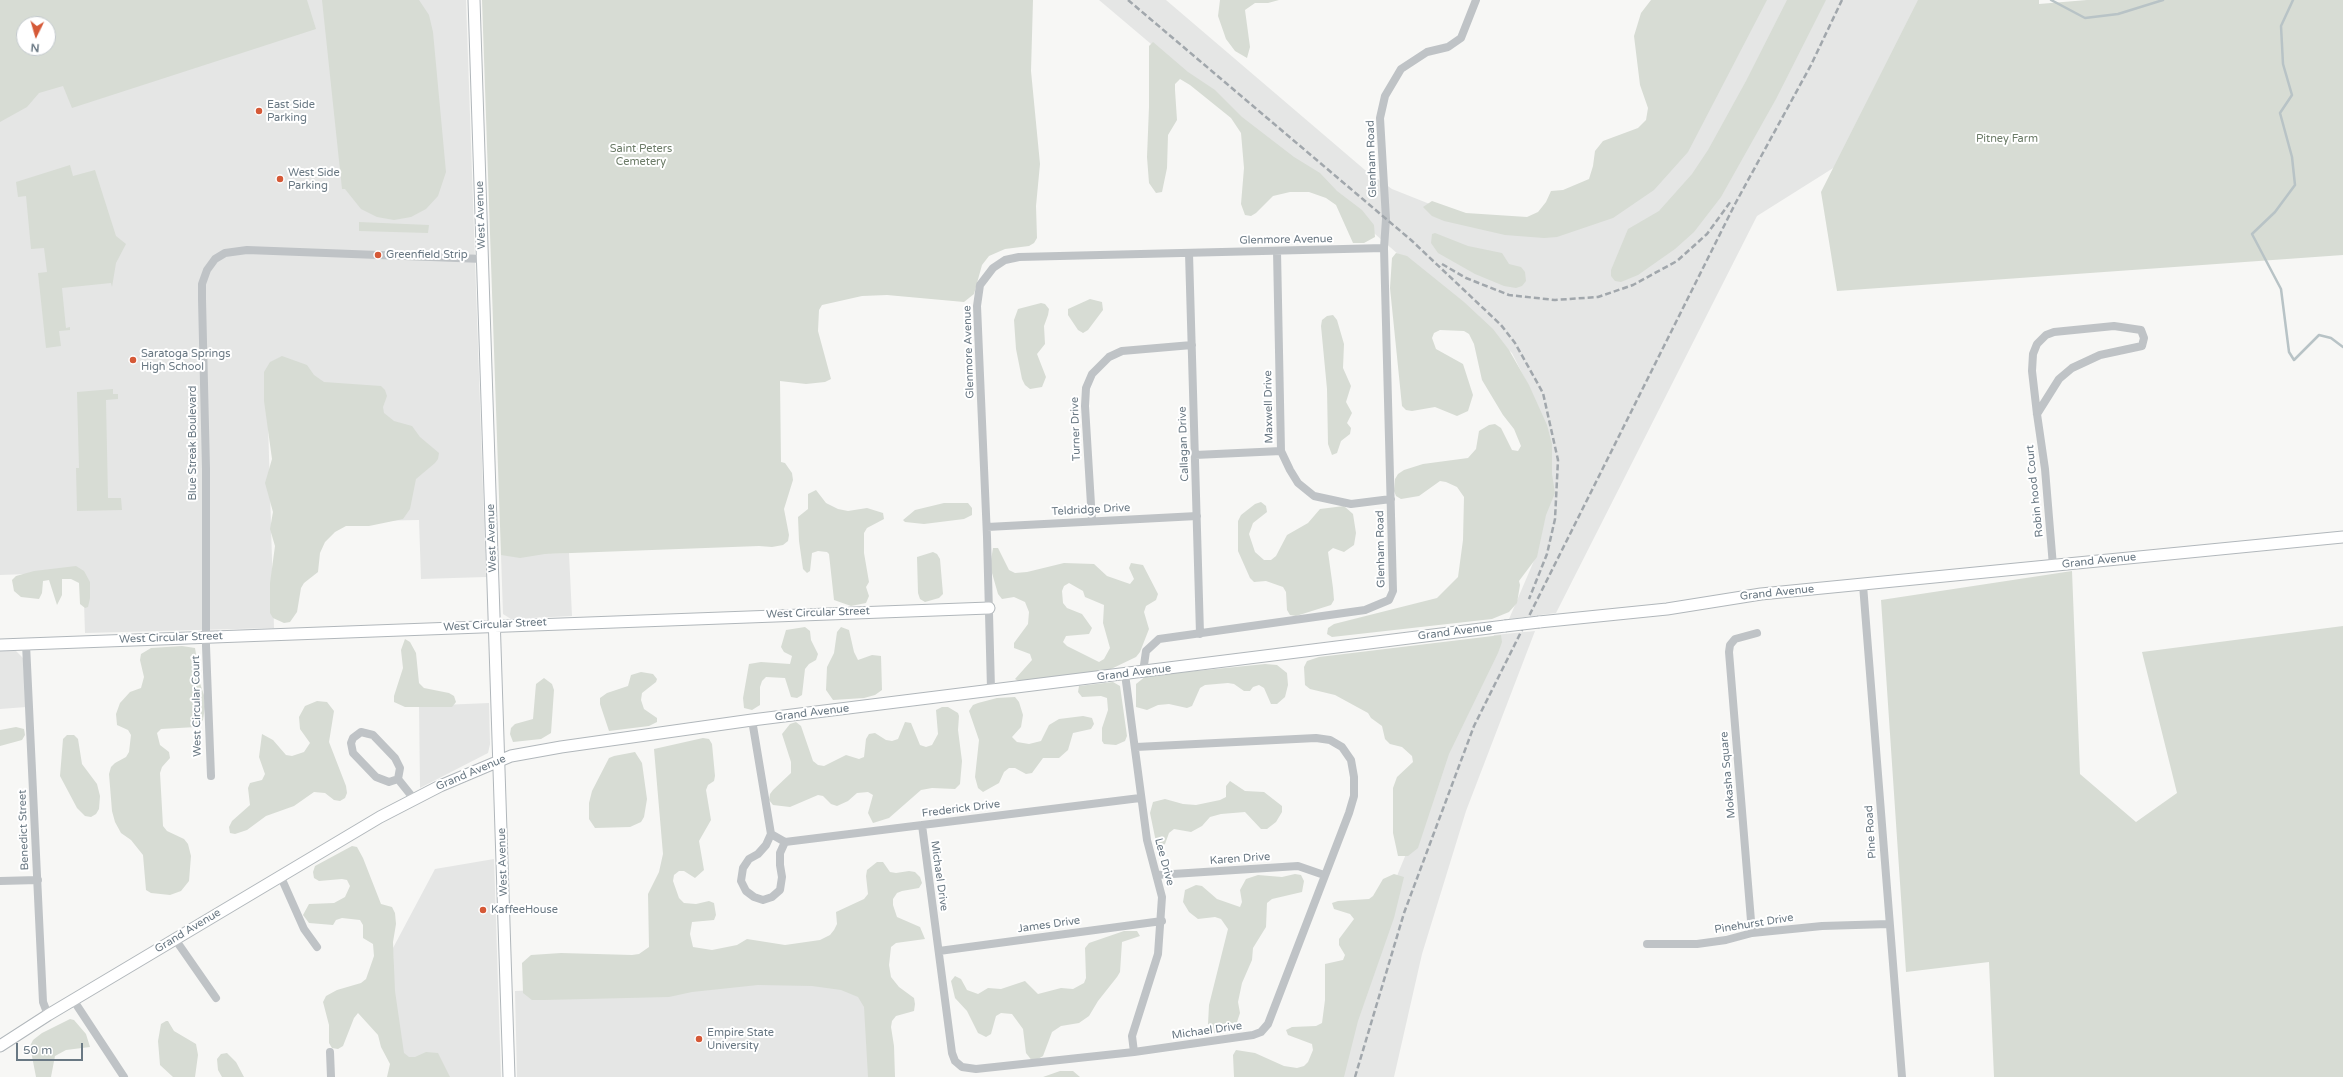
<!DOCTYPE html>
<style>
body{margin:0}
#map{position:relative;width:2343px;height:1077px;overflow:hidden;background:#f7f7f5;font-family:"Varela Round",sans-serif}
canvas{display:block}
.north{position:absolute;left:16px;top:16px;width:40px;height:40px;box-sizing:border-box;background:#fff;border:1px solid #c3c9cd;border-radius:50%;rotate:185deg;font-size:11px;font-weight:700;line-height:16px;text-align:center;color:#697883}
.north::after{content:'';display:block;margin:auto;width:14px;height:18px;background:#d55937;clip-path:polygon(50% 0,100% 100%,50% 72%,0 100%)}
.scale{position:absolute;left:16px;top:1043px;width:67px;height:18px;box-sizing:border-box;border:2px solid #697883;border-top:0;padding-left:5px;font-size:12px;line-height:14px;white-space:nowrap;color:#697883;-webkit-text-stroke:3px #fff;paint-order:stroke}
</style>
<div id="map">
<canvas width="2343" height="1077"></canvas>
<div class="north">N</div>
<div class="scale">50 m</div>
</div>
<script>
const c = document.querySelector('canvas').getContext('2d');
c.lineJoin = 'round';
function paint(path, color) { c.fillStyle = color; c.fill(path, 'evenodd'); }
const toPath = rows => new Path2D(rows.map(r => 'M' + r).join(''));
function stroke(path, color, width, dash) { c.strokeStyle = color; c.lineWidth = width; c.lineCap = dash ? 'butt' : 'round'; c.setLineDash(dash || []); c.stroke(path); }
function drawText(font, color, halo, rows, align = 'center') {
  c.font = font + ' "Varela Round",sans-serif'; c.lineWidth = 4; c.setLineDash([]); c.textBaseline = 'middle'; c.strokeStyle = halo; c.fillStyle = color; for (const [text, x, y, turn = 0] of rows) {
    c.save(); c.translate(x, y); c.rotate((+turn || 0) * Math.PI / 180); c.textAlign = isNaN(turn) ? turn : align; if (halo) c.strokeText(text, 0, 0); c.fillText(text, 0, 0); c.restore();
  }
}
paint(toPath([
 [0,0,466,0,486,577,421,579,419,520,368,521,268,422,274,628,85,633,83,572,0,575],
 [24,24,48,24,48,48,24,48],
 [1099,0,1166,0,1365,170,1392,189,1470,220,1571,222,1746,0,1945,0,1873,143,1757,216,1556,613,1509,619,1536,556,1532,393,1512,353,1345,208],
 [569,553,572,616,511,619,503,614,501,555],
 [1535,631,1466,811,1422,954,1394,1077,1333,1077,1352,985,1427,803,1494,635],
 [0,650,15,650,23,658,26,707,0,709],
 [489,703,490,744,488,753,420,788,419,706],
 [494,859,501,1077,396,1077,393,948,435,869],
 [879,976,884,1077,517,1077,515,991]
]), '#e5e6e5');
paint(toPath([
 [0,0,307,0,316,29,72,108,63,86,39,93,27,107,0,122],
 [24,24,48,24,48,48,24,48],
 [322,0,419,0,429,15,433,32,446,172,438,196,426,209,411,217,394,220,377,217,361,209,345,189,342,189],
 [482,0,1033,0,1031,71,1040,164,1036,206,1037,238,1034,243,1029,246,1005,249,989,256,982,265,974,294,964,302,887,295,862,296,822,305,819,310,818,331,831,379,825,382,806,384,780,381,781,462,785,463,792,473,793,480,784,509,789,535,788,541,783,545,772,547,759,546,545,554,520,558,501,555],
 [1220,0,1279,0,1268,3,1255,3,1245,10,1250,47,1247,58,1235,51,1226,39,1218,16],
 [1651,0,1767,0,1688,152,1654,190,1613,218,1557,237,1544,238,1505,235,1444,221,1432,216,1423,207,1432,201,1466,213,1527,217,1538,212,1546,202,1551,191,1563,190,1589,179,1593,166,1595,151,1603,141,1638,128,1646,120,1648,108,1640,85,1634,36,1641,13],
 [1787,0,1826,0,1776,99,1721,197,1694,232,1675,249,1638,275,1621,282,1615,281,1611,276,1611,270,1628,229,1659,211,1692,174,1708,150,1746,81],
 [1918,0,2039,0,2039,4,2087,0,2343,0,2343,255,1837,291,1821,192],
 [1153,42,1188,72,1215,90,1242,117,1294,157,1320,173,1337,191,1362,210,1374,225,1375,237,1364,243,1353,243,1336,205,1326,198,1309,192,1290,192,1273,196,1256,213,1251,216,1245,215,1241,204,1244,168,1241,133,1231,118,1190,85,1180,79,1175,84,1175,90,1177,120,1168,135,1167,168,1162,192,1156,193,1149,183,1147,157,1149,107,1149,46],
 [70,165,73,176,95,170,116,236,126,244,116,263,112,287,111,283,62,288,66,328,70,327,70,330,59,331,61,346,46,348,38,273,47,272,44,248,31,249,26,196,18,197,16,182],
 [359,222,429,225,428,233,359,231],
 [1435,233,1468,246,1502,253,1509,264,1521,267,1525,272,1526,281,1522,286,1516,288,1504,286,1475,274,1438,253,1431,243,1432,234],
 [1396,253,1407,256,1464,302,1493,329,1509,350,1529,385,1547,425,1552,444,1552,474,1555,493,1546,515,1537,557,1519,581,1520,585,1517,603,1509,612,1492,619,1332,637,1327,634,1328,628,1334,624,1437,598,1458,577,1463,540,1464,497,1457,487,1446,482,1440,481,1419,496,1401,499,1396,496,1394,491,1395,479,1398,474,1404,470,1423,464,1468,458,1476,449,1479,431,1489,425,1495,424,1501,428,1512,450,1518,451,1521,446,1514,429,1503,415,1482,380,1474,344,1469,334,1464,331,1440,330,1434,333,1432,338,1436,349,1463,364,1473,395,1468,411,1457,416,1435,407,1412,411,1406,410,1402,406,1390,288,1392,258],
 [1090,299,1102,302,1103,310,1088,330,1083,333,1078,330,1068,315,1068,309],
 [1041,303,1045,304,1049,309,1048,315,1044,326,1045,344,1037,354,1046,377,1042,387,1030,389,1025,385,1022,379,1016,349,1014,320,1018,309],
 [1333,315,1337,320,1344,344,1343,368,1351,386,1346,402,1352,413,1347,423,1351,428,1350,434,1341,441,1337,453,1332,455,1328,444,1327,389,1321,326,1322,320,1327,316],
 [282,356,307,365,314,375,324,382,381,386,385,390,387,396,383,407,384,413,394,421,412,426,420,437,439,453,438,459,435,463,416,479,410,509,403,519,369,526,346,526,335,532,325,542,320,553,318,572,304,583,301,588,297,612,290,622,284,623,273,618,270,613,270,583,275,546,270,529,273,512,265,483,272,459,264,401,264,372,270,362],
 [113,389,113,394,118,394,118,399,106,400,108,498,121,498,122,510,77,511,76,468,79,468,77,392],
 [816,490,826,503,838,509,848,511,867,508,883,513,884,519,867,528,864,533,864,553,869,582,866,587,869,596,866,603,851,606,834,600,829,554,827,552,818,551,812,553,810,571,807,573,803,569,799,541,798,517,808,509,808,494],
 [1261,502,1266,506,1267,512,1253,523,1249,534,1255,552,1264,560,1271,560,1276,556,1287,535,1308,523,1320,509,1344,506,1353,514,1356,533,1354,545,1344,552,1333,548,1328,552,1333,588,1334,600,1331,605,1296,616,1290,615,1287,610,1286,592,1283,587,1266,581,1254,582,1250,578,1238,551,1238,521,1241,515,1255,504],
 [944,503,968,503,972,508,972,515,964,519,924,524,905,522,903,520,915,510],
 [993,548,998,548,1009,570,1015,573,1027,572,1064,563,1094,564,1107,576,1130,584,1134,579,1129,568,1131,563,1143,565,1158,594,1156,600,1146,606,1144,612,1149,629,1140,652,1136,657,1109,670,1020,682,1015,679,1032,660,1030,654,1014,648,1014,643,1028,624,1029,612,1025,602,1014,597,1002,599,998,594,990,566],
 [1069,583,1083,591,1085,597,1104,605,1103,623,1110,648,1104,659,1099,662,1067,646,1063,642,1066,636,1089,634,1092,628,1082,614,1067,608,1063,603,1062,591,1064,586],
 [933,552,937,554,940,559,943,594,939,598,925,602,920,599,918,593,917,557],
 [76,566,84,571,90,582,90,598,88,607,85,608,80,604,79,583,71,579,62,579,62,595,57,605,49,580,43,581,42,593,39,599,21,597,14,591,12,580,16,576,34,571],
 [2072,571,2080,774,2136,822,2177,793,2142,652,2343,626,2343,1077,1994,1077,1989,962,1906,972,1881,600],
 [805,627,810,631,811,640,818,654,816,660,809,664,805,669,802,695,797,698,791,697,785,678,766,677,762,681,760,687,760,705,752,710,744,708,743,698,749,664,761,662,790,664,792,656,784,652,781,647,786,630],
 [841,627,849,630,854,652,858,660,872,655,881,656,882,690,875,695,864,698,833,700,826,690,827,667,834,653,837,632],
 [1501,635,1502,642,1498,653,1449,754,1418,848,1408,856,1398,856,1393,833,1393,788,1397,777,1413,762,1412,756,1402,747,1390,744,1385,739,1382,726,1371,718,1368,713,1335,695,1310,689,1305,685,1304,667,1307,661,1319,657],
 [405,639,410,642,416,653,419,683,424,688,449,693,454,696,456,702,452,707,405,707,394,702,394,696,403,668,401,650],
 [182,646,195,648,197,660,196,672,204,695,205,707,203,720,196,727,161,729,157,733,160,745,169,752,170,758,162,767,160,773,163,826,167,831,184,839,188,844,191,856,189,881,181,891,170,895,151,893,146,890,143,855,131,840,121,833,115,822,112,811,109,774,111,767,115,763,126,757,129,752,131,735,128,730,117,725,116,714,120,703,130,692,141,688,144,677,140,660,141,654,151,648],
 [1265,664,1277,665,1287,673,1288,685,1285,697,1277,704,1271,704,1264,688,1259,685,1253,687,1250,691,1244,691,1234,684,1228,683,1205,685,1200,688,1192,706,1187,708,1169,704,1158,705,1147,710,1136,707,1136,684,1146,676],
 [641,672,653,674,657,679,656,682,642,693,641,700,644,709,657,718,657,722,649,726,609,731,600,704,600,698,607,693,628,686,631,675],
 [544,678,552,684,554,690,551,733,541,739,513,742,510,734,511,728,515,724,533,719,536,684],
 [1113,682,1120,686,1127,736,1125,741,1116,745,1104,744,1102,741,1102,728,1108,710,1107,698,1101,696,1082,697,1078,692,1079,686],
 [1015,697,1019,702,1023,715,1021,727,1012,737,1017,742,1029,744,1041,741,1049,725,1059,719,1083,716,1092,718,1094,724,1091,729,1073,733,1068,750,1059,758,1043,758,1032,773,1026,774,1015,768,1009,768,1004,772,999,783,983,792,978,788,975,777,979,740,969,711,973,705,978,703,997,698],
 [317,701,327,702,334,711,329,742,346,786,347,793,345,798,340,801,334,800,325,793,314,792,294,806,266,816,247,830,235,834,230,833,229,827,232,821,250,805,248,788,250,783,262,780,265,774,259,757,262,734,273,740,286,755,292,756,304,752,310,743,300,729,299,717,305,706],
 [942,707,948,707,958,713,959,716,958,730,962,761,960,784,955,789,932,788,921,790,889,818,873,823,868,813,873,795,868,792,857,793,848,801,837,806,831,804,823,796,818,795,790,807,773,805,769,800,770,794,773,790,791,773,791,762,782,734,790,724,796,722,801,726,813,761,818,765,824,766,846,755,859,759,864,757,866,739,869,734,875,733,886,740,892,741,898,739,905,722,911,723,920,745,926,747,932,745,938,734,936,710],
 [16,727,24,729,25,735,22,740,0,746,0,730],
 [67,735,74,735,78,739,82,764,97,784,100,796,99,809,96,814,91,817,85,816,77,808,60,776,63,739],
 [703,738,709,739,712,744,715,776,714,781,708,785,706,790,711,820,699,841,704,870,695,878,684,871,679,871,674,875,673,881,679,898,684,903,696,904,709,901,714,903,716,915,714,920,692,922,690,934,693,947,712,950,737,945,747,939,785,945,820,940,830,935,834,930,837,924,836,912,864,899,868,894,866,876,867,870,877,862,883,862,890,872,896,873,909,871,915,872,920,877,922,883,919,888,902,891,897,893,893,899,893,905,897,917,920,927,925,939,896,943,891,947,889,965,891,977,899,987,914,998,915,1004,914,1011,896,1016,892,1021,891,1027,894,1046,895,1077,868,1077,864,1007,858,997,841,990,812,986,758,985,692,992,669,997,544,1000,532,1000,523,993,522,963,531,955,561,953,632,955,639,954,649,947,648,894,659,872,663,854,654,749],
 [635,752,642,763,647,799,644,817,641,822,630,827,595,828,589,819,589,803,592,791,609,758,614,756],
 [1230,781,1245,791,1264,792,1282,806,1282,812,1276,822,1267,829,1261,829,1245,812,1221,814,1210,817,1202,826,1191,832,1174,829,1169,833,1165,844,1160,847,1156,842,1150,813,1153,802,1165,799,1183,804,1196,805,1220,800,1226,797,1226,786],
 [352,846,357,847,363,858,381,904,392,907,395,913,396,924,393,942,395,991,404,1053,409,1057,415,1057,426,1052,438,1053,450,1077,387,1077,390,1064,381,1047,378,1035,358,1013,354,1018,343,1046,338,1049,332,1048,329,1043,329,1025,323,1002,326,996,337,990,361,983,366,979,374,956,373,944,363,938,363,925,360,920,342,918,336,920,333,925,309,923,303,915,309,904,334,903,345,897,350,886,347,880,342,879,319,881,314,878,313,872,315,866],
 [1295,874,1301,875,1304,881,1302,892,1272,899,1267,903,1266,927,1253,948,1252,960,1242,983,1238,1002,1240,1013,1236,1025,1226,1033,1214,1033,1208,1024,1209,1005,1228,929,1221,919,1215,917,1198,919,1189,912,1183,902,1185,890,1196,885,1202,886,1217,899,1240,907,1242,902,1240,890,1246,879,1258,875,1282,877],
 [1394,874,1404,877,1394,918,1358,1021,1344,1077,1234,1077,1233,1055,1236,1050,1255,1053,1284,1066,1297,1068,1304,1066,1308,1062,1313,1050,1312,1044,1288,1035,1286,1030,1292,1027,1316,1026,1322,1023,1325,1000,1325,964,1343,960,1345,955,1339,945,1339,939,1354,919,1350,914,1334,909,1332,903,1338,901,1369,899,1373,896,1383,879],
 [1124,931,1137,931,1140,936,1122,942,1120,972,1117,977,1098,1001,1089,1016,1079,1023,1061,1026,1052,1032,1043,1056,1033,1062,1026,1053,1023,1029,1012,1014,1001,1013,996,1016,991,1034,986,1037,978,1033,967,1011,955,998,951,981,955,976,961,979,967,990,978,994,988,988,1001,989,1025,981,1038,994,1061,988,1073,989,1084,983,1086,978,1085,948,1089,943],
 [70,1019,74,1020,86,1034,90,1047,66,1050,55,1056,51,1077,36,1077,30,1046,33,1040,42,1033],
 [166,1021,168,1021,174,1031,196,1044,198,1055,195,1077,173,1077,160,1065,158,1041,161,1024],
 [227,1053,236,1062,244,1077,222,1077,218,1070,217,1059,221,1054],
 [1060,1071,1073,1071,1080,1077,1043,1077]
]), '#d7dcd4');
stroke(toPath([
 [2051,0,2085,18,2118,14,2163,0],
 [2293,0,2281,26,2283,64,2292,95,2280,113,2292,157,2295,185,2275,212,2252,234,2281,289,2289,352,2294,360,2319,335,2331,338,2343,347]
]), '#b8c3c6', 2.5);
const secondary = toPath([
 [474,0,509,1077],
 [1539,622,1667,609,1761,594,2343,537],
 [0,645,989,608],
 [0,1046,48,1015,380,817,440,786,511,756,561,747,752,720,1505,626]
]);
stroke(secondary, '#b1b7bb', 13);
stroke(toPath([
 [1277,251,1281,451,1290,470,1298,483,1314,496,1351,504,1391,499],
 [1189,253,1200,634],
 [2037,414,2059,379,2072,368,2100,355,2142,346,2144,338,2141,330,2114,326,2054,332,2046,335,2037,344,2033,354,2032,371,2037,414,2045,469,2053,566],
 [1195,455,1281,451],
 [1092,521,1085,406,1086,388,1092,374,1109,357,1122,351,1192,345],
 [987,527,1197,516],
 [1863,585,1902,1077],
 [26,644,43,1002,48,1015],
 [1143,672,1146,651,1159,639,1365,610,1389,600,1393,591,1384,248,1386,219,1380,118,1385,96,1401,69,1427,52,1448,47,1461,38,1476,0],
 [1125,674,1147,840,1162,897,1158,954,1132,1036,1134,1052],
 [991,689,987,537,977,306,980,285,993,268,1005,260,1019,257,1384,248],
 [752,720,771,834,785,842,1140,798],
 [211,776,206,646,206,469,202,299,202,284,207,270,215,259,225,253,247,250,483,259],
 [398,779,389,782,376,777,353,753,351,743,353,738,361,732,373,735,395,758,400,768,398,779,414,799],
 [922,825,952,1053,955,1061,962,1067,976,1069,1134,1052,1253,1035,1261,1032,1268,1024,1349,813,1354,796,1354,777,1351,760,1342,747,1330,740,1316,738,1136,747],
 [771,834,766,845,758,854,749,859,743,868,741,881,746,891,754,897,763,900,772,897,780,890,782,877,780,865,780,853,785,842],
 [280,875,304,929,317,947],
 [1157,875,1298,866,1324,875],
 [0,881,38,880],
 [1752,933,1729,652,1730,645,1735,639,1757,633],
 [175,939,216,998],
 [1647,944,1697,944,1726,940,1752,933,1822,926,1889,924],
 [939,951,1162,921],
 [74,1001,124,1077],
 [330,1052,331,1077]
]), '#bfc3c6', 8);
stroke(secondary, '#fff', 11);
stroke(toPath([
 [1128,0,1411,240,1501,325,1515,343,1543,393,1558,460,1555,519,1547,554,1529,599],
 [1442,264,1466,278,1509,295,1555,300,1598,297,1633,285,1677,261,1707,234,1731,201],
 [1355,1077,1404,913,1474,726,1735,204,1811,65,1842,0]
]), '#a1a7ac', 2.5, [6, 3]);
const secondaryBridge = toPath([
 [1505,626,1539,622]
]);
stroke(secondaryBridge, '#b1b7bb', 13, []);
stroke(secondaryBridge, '#fff', 11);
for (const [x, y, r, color] of [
 [259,111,4,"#d55937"],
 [280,179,4,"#d55937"],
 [378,255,4,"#d55937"],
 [133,360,4,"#d55937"],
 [483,910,4,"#d55937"],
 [699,1039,4,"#d55937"]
]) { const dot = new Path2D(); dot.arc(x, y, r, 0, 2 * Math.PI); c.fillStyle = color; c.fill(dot); stroke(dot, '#fff', 1.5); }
drawText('11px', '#697883', '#fff', [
 ["East Side",267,105],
 ["Parking",267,118],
 ["West Side",288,173],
 ["Parking",288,186],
 ["Greenfield Strip",386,255],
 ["Saratoga Springs",141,354],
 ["High School",141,367],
 ["KaffeeHouse",491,910],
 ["Empire State",707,1033],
 ["University",707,1046]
], 'left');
drawText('11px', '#6b7b67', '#fff', [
 ["Pitney Farm",2007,139],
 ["Saint Peters",641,149],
 ["Cemetery",641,162]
]);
drawText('11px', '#697883', '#fff', [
 ["Glenham Road",1372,159,-92],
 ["West Avenue",481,215,-92],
 ["Glenmore Avenue",1286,240,-1],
 ["Glenmore Avenue",969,352,-92],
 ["Maxwell Drive",1269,407,-91],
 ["Turner Drive",1076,429,-92],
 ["Blue Streak Boulevard",193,443,-90],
 ["Callagan Drive",1184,444,-92],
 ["Robin hood Court",2035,491,-96],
 ["Teldridge Drive",1091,510,-3],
 ["West Avenue",492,538,-92],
 ["Glenham Road",1381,549,-91],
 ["Grand Avenue",2099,561,-6],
 ["Grand Avenue",1777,593,-6],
 ["West Circular Street",818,613,-2],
 ["West Circular Street",495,625,-3],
 ["Grand Avenue",1455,632,-7],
 ["West Circular Street",171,638,-2],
 ["Grand Avenue",1134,673,-7],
 ["West Circular Court",197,706,-91],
 ["Grand Avenue",812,713,-7],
 ["Grand Avenue",471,773,-23],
 ["Mokasha Square",1728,775,-95],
 ["Frederick Drive",961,809,-7],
 ["Benedict Street",24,830,-92],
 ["Pine Road",1871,832,-94],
 ["Karen Drive",1240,859,-4],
 ["West Avenue",503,862,-92],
 ["Lee Drive",1164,862,75],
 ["Michael Drive",939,876,82],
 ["Pinehurst Drive",1754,924,-9],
 ["James Drive",1049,925,-8],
 ["Grand Avenue",188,931,-31],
 ["Michael Drive",1207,1031,-8]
]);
</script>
